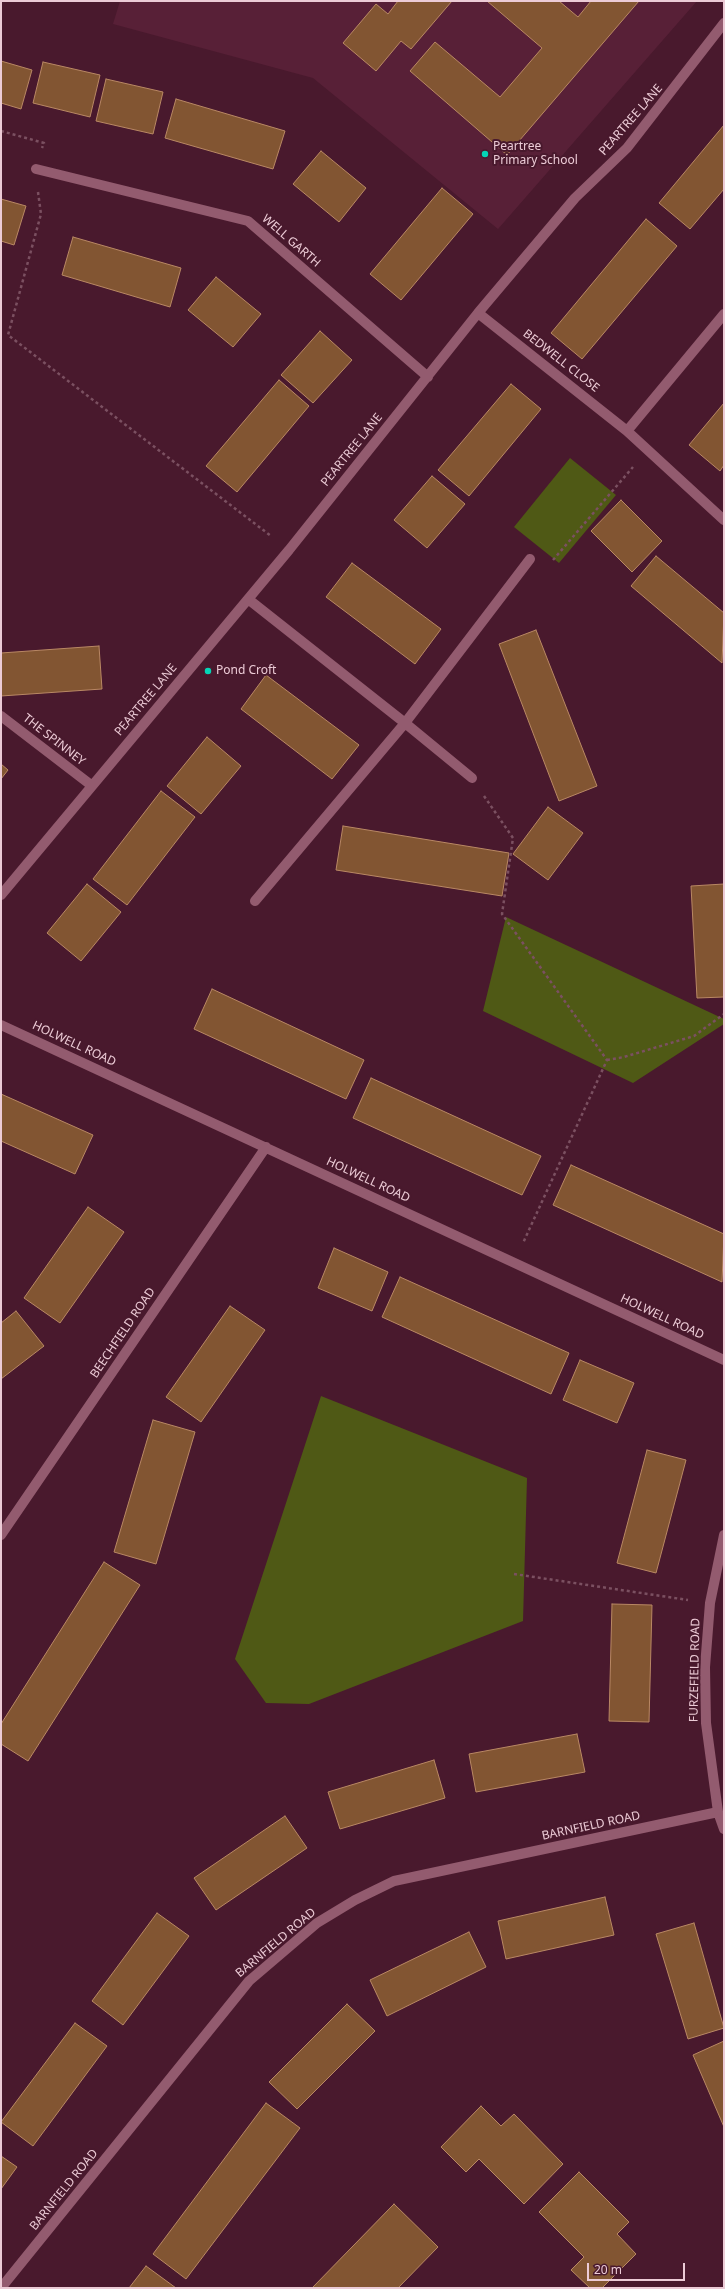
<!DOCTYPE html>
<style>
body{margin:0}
#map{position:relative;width:725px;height:2289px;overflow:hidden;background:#49192d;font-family:"Noto Sans",sans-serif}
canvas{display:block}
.frame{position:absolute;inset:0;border:2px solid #eccbd6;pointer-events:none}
.scale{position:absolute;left:587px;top:2263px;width:98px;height:18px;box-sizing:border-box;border:2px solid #eccbd6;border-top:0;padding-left:5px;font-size:12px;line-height:14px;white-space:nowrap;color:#eccbd6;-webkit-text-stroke:3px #49192d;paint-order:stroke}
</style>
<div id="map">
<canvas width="725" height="2289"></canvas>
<div class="frame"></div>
<div class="scale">20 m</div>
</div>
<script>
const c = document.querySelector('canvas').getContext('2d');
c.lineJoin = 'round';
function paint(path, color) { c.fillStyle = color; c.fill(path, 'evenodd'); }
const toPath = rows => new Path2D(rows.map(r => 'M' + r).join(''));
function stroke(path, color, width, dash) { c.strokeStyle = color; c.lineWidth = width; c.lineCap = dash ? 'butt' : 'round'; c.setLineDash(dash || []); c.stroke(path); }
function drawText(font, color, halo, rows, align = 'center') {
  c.font = font + ' "Noto Sans",sans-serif'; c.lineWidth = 4; c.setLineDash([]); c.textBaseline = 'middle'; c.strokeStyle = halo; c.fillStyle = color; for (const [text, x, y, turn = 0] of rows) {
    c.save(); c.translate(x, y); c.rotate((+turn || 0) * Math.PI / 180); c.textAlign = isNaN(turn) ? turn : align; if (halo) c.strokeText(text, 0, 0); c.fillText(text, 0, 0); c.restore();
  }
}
paint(toPath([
 [120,1,697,1,498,229,313,78,113,24]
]), '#582037');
paint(toPath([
 [570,458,616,495,559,563,514,527],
 [506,917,724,1019,724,1024,633,1083,483,1011],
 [321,1396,527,1478,523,1621,309,1704,266,1703,235,1659]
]), '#4f5915');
const building = toPath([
 [398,1,452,1,411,49,401,41,376,71,343,43,376,4,388,14,398,1],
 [487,1,559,1,578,17,591,1,639,1,507,155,410,71,435,42,500,97,542,48,487,1],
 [1,61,32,70,21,109,1,103,1,61],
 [43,62,100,75,90,117,33,103,43,62],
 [106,79,163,92,153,134,96,121,106,79],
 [176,99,285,131,273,169,165,138,176,99],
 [724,125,724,189,690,229,659,203,724,125],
 [321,151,366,188,339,222,293,184,321,151],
 [442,188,473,214,401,300,370,274,442,188],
 [1,199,26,206,14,245,1,241,1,199],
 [646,219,677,246,582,359,551,333,646,219],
 [73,237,181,268,170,307,62,275,73,237],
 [216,277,261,314,233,347,188,310,216,277],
 [320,331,352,360,313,403,281,375,320,331],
 [279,380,309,406,237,492,206,466,279,380],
 [511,384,541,409,469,496,438,470,511,384],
 [724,403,724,465,720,471,689,445,724,403],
 [432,476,465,504,427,548,394,520,432,476],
 [621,500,662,541,632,572,591,531,621,500],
 [656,556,724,613,722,663,631,586,656,556],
 [352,563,441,629,415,664,326,597,352,563],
 [536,630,597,786,559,801,499,644,536,630],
 [99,646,102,689,1,696,1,653,99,646],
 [266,675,359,745,332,779,241,709,266,675],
 [207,737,241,766,201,814,167,786,207,737],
 [1,764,8,770,1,779,1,764],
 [161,791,195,817,127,905,93,879,161,791],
 [548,807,583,833,548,880,513,854,548,807],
 [343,826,509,853,502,896,336,870,343,826],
 [87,884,121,912,81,961,47,933,87,884],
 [724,884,724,997,697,998,691,886,724,884],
 [212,989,364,1060,346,1099,194,1029,212,989],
 [371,1078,541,1156,522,1195,353,1118,371,1078],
 [1,1094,93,1135,75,1174,1,1141,1,1094],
 [571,1165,724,1234,722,1282,553,1205,571,1165],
 [88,1207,124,1232,60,1323,24,1298,88,1207],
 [334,1248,388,1272,372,1311,318,1288,334,1248],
 [400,1277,569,1353,551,1394,382,1317,400,1277],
 [230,1306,265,1330,201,1422,166,1397,230,1306],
 [16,1311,44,1346,1,1379,1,1323,16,1311],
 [580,1360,634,1383,617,1423,563,1400,580,1360],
 [153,1420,195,1432,156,1564,114,1552,153,1420],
 [647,1450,686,1460,656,1573,617,1563,647,1450],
 [104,1562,140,1585,28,1761,1,1744,1,1724,104,1562],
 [612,1604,652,1605,649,1722,609,1721,612,1604],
 [577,1734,585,1772,476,1792,469,1754,577,1734],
 [434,1760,445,1798,340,1829,328,1792,434,1760],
 [285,1816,307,1848,216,1910,194,1878,285,1816],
 [605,1897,614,1935,506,1959,498,1921,605,1897],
 [157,1913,189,1936,123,2025,92,2001,157,1913],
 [694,1923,724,2028,688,2039,656,1934,694,1923],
 [469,1932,486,1967,387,2016,370,1980,469,1932],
 [347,2004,375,2031,297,2109,269,2082,347,2004],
 [75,2023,107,2046,33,2146,1,2122,75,2023],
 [724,2041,724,2127,693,2055,724,2041],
 [266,2103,300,2128,186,2279,153,2254,266,2103],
 [481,2106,501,2126,514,2114,563,2164,524,2204,479,2159,466,2172,441,2147,481,2106],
 [1,2156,17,2167,1,2189,1,2156],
 [579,2172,629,2222,617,2234,636,2254,602,2288,590,2288,571,2270,584,2257,539,2212,579,2172],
 [394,2204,438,2247,398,2288,312,2288,394,2204],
 [146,2266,176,2288,129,2288,146,2266]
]);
paint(building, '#825532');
stroke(building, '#b98864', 1);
stroke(toPath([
 [1,131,44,143,42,148],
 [38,192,41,214,8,335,271,536],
 [553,560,633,467],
 [484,796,513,838,502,914,607,1060,523,1243],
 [607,1060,624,1057,694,1036,724,1014],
 [514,1574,688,1600]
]), '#7b5061', 2.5, [3, 3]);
stroke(toPath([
 [36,169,248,221,428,377],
 [478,313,627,431,724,520],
 [627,431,724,314],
 [248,599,405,723,472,778],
 [1,716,91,785],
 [1,895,289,550,478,313,575,198,627,148,724,23],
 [255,901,405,723,530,559],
 [1,1025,724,1360],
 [1,1535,266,1147],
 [724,1535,710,1603,705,1667,706,1723,718,1812,724,1829],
 [1,2288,249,1981,317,1923,355,1900,394,1881,718,1812]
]), '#935b6f', 10);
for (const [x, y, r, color] of [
 [485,154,4,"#04d5b6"],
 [208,671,4,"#04d5b6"]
]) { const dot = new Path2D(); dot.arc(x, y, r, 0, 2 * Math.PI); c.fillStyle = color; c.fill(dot); stroke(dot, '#49192d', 1.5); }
drawText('12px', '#eccbd6', '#49192d', [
 ["PEARTREE LANE",631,120,-49],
 ["WELL GARTH",291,241,41],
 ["BEDWELL CLOSE",561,361,38],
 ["PEARTREE LANE",352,450,-51],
 ["PEARTREE LANE",146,700,-50],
 ["THE SPINNEY",54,740,38],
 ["HOLWELL ROAD",74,1044,25],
 ["HOLWELL ROAD",368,1180,25],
 ["HOLWELL ROAD",662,1317,25],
 ["BEECHFIELD ROAD",123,1333,-56],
 ["FURZEFIELD ROAD",695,1670,-89],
 ["BARNFIELD ROAD",591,1826,-12],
 ["BARNFIELD ROAD",276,1943,-40],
 ["BARNFIELD ROAD",64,2190,-51]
]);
drawText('12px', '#eccbd6', '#49192d', [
 ["Peartree",493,147],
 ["Primary School",493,161],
 ["Pond Croft",216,671]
], 'left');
</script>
